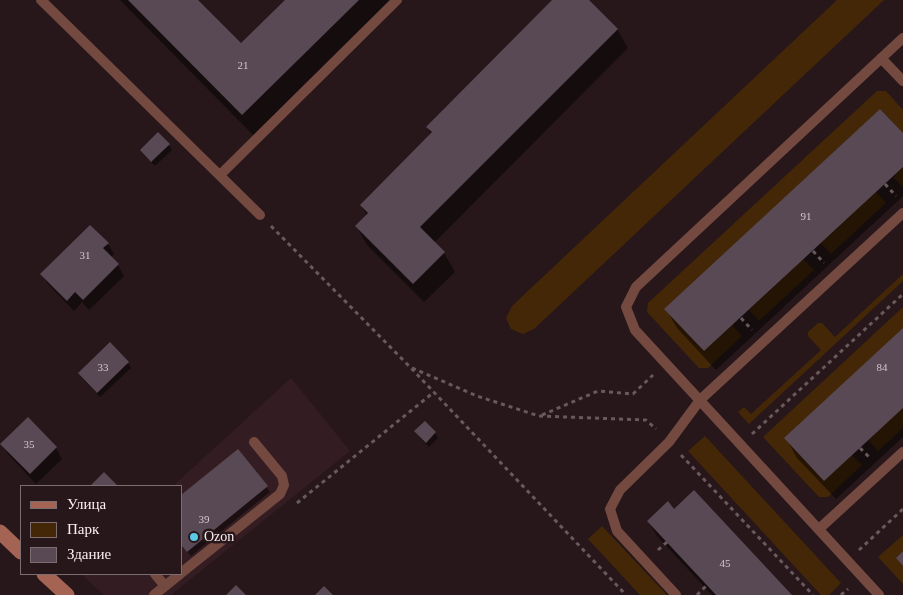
<!DOCTYPE html>
<meta charset="utf-8">
<style>
body{margin:0}
#map{position:relative;width:903px;height:595px;overflow:hidden;background:#27171a;font-family:Georgia,serif}
canvas{display:block}
.legend{position:absolute;left:20px;top:485px;width:162px;height:90px;box-sizing:border-box;background:#27171a;border:1px solid #7c6d70;margin:0;padding:6px 9px;list-style:none;font-size:15px;color:#fbeff1}
.legend li{display:flex;align-items:center;gap:10px;height:25px}
.legend b{width:25px;border:1px solid #7c6d70}
</style>
<div id="map">
<canvas width="903" height="595"></canvas>
<ul class="legend">
<li><b style="height:6px;background:#a56354"></b>Улица</li>
<li><b style="height:14px;background:#442707"></b>Парк</li>
<li><b style="height:14px;background:#584954"></b>Здание</li>
</ul>
</div>
<script>
const c = document.querySelector('canvas').getContext('2d');
c.lineJoin = 'round';
function paint(path, color) { c.fillStyle = color; c.fill(path, 'evenodd'); }
const toPath = rows => new Path2D(rows.map(r => 'M' + r).join(''));
function stroke(path, color, width, dash) { c.strokeStyle = color; c.lineWidth = width; c.lineCap = dash ? 'butt' : 'round'; c.setLineDash(dash || []); c.stroke(path); }
function drawText(font, color, halo, rows, align = 'center') {
  c.font = font + ' Georgia,serif'; c.lineWidth = 5; c.setLineDash([]); c.textBaseline = 'middle'; c.strokeStyle = halo; c.fillStyle = color; for (const [text, x, y, turn = 0] of rows) {
    c.save(); c.translate(x, y); c.rotate((+turn || 0) * Math.PI / 180); c.textAlign = isNaN(turn) ? turn : align; if (halo) c.strokeText(text, 0, 0); c.fillText(text, 0, 0); c.restore();
  }
}
paint(toPath([
 [291,378,350,451,171,595,104,595,81,574,181,574,181,486,173,486]
]), '#341d22');
paint(toPath([
 [837,0,884,0,534,329,523,334,511,329,506,318,512,306],
 [877,91,886,91,903,110,903,133,880,109,665,309,704,351,732,325,742,336,708,368,699,368,647,312,648,303],
 [903,167,903,187,893,177],
 [876,192,886,203,831,254,821,243],
 [803,259,814,270,759,321,749,310],
 [903,274,903,281,749,424,738,412,744,407,751,414,821,350,808,336,808,332,818,323,822,323,835,337],
 [903,307,903,328,852,455,862,465,828,497,819,497,763,437],
 [903,408,903,428,878,451,868,440],
 [705,436,841,583,829,595,821,595,688,451],
 [602,526,667,595,640,595,588,539],
 [903,535,903,551,896,558,903,566,903,584,878,557]
]), '#442707');
paint(toPath([
 [120,0,197,0,241,45,287,0,397,0,256,138],
 [554,0,587,0,617,29,628,48,434,243,444,253,455,272,424,302,367,245,356,226,367,215,361,205,431,134,427,127],
 [903,135,903,196,716,370,677,328,666,309],
 [169,145,172,150,155,166,144,155,141,150],
 [108,244,114,254,111,257,118,265,124,276,89,310,82,302,74,311,48,284,42,274],
 [903,330,903,437,836,499,797,458,786,438],
 [128,363,131,368,100,397,82,378,79,373],
 [28,418,56,448,62,459,36,484,8,454,2,444],
 [416,432,435,433,438,438,429,447,419,437],
 [238,451,270,492,191,556,181,545],
 [674,510,790,595,712,595,657,536,648,521]
]), '#0007');
paint(toPath([
 [128,0,198,0,241,43,285,0,359,0,242,115],
 [552,0,589,0,618,29,420,227,445,252,413,284,355,226,368,213,360,205,432,132,426,127],
 [880,109,903,133,903,167,704,351,664,309],
 [158,132,170,144,151,162,140,150],
 [90,225,109,243,103,248,119,264,83,300,75,292,67,301,40,274],
 [903,328,903,408,824,481,784,438],
 [110,342,129,362,97,393,78,373],
 [28,417,57,447,30,474,0,444],
 [425,421,436,432,426,443,414,431],
 [238,449,268,486,187,552,181,545,181,495],
 [104,472,118,486,90,486],
 [694,490,792,595,716,595,647,521,668,501,674,509],
 [903,551,903,566,896,558],
 [236,585,246,595,226,595],
 [324,586,333,595,315,595]
]), '#584954');
stroke(toPath([
 [885,184,896,196],
 [271,226,411,368,626,595],
 [813,251,824,263],
 [741,318,752,330],
 [412,368,477,396,539,416,646,420,656,429],
 [542,415,598,391,633,394,653,375],
 [752,434,903,294],
 [860,448,870,458],
 [681,455,813,595],
 [297,503,434,392],
 [658,550,667,542],
 [859,550,903,509],
 [697,595,707,585],
 [841,595,848,589]
]), '#68595c', 3, [4, 4]);
stroke(toPath([
 [41,0,260,215],
 [881,58,903,81],
 [220,175,397,0],
 [819,529,903,452],
 [181,573,280,494,284,485,282,476,254,442],
 [155,574,165,586],
 [154,595,180,574],
 [676,595,617,531,610,509,620,490,669,442,700,400,903,213],
 [879,595,635,330,626,307,636,287,903,38]
]), '#744a40', 10);
stroke(toPath([
 [0,532,21,552],
 [44,574,67,595]
]), '#a56354', 15);
for (const [x, y, r, color] of [
 [194,537,5,"#5bc8e7"]
]) { const dot = new Path2D(); dot.arc(x, y, r, 0, 2 * Math.PI); c.fillStyle = color; c.fill(dot); stroke(dot, '#27171a', 2); }
drawText('11px', '#d2c6ca', null, [
 ["21",243,66],
 ["91",806,217],
 ["31",85,256],
 ["33",103,368],
 ["84",882,368],
 ["35",29,445],
 ["39",204,520],
 ["45",725,564]
]);
drawText('14px', '#fbeff1', '#27171a', [
 ["Ozon",204,537]
], 'left');
</script>
